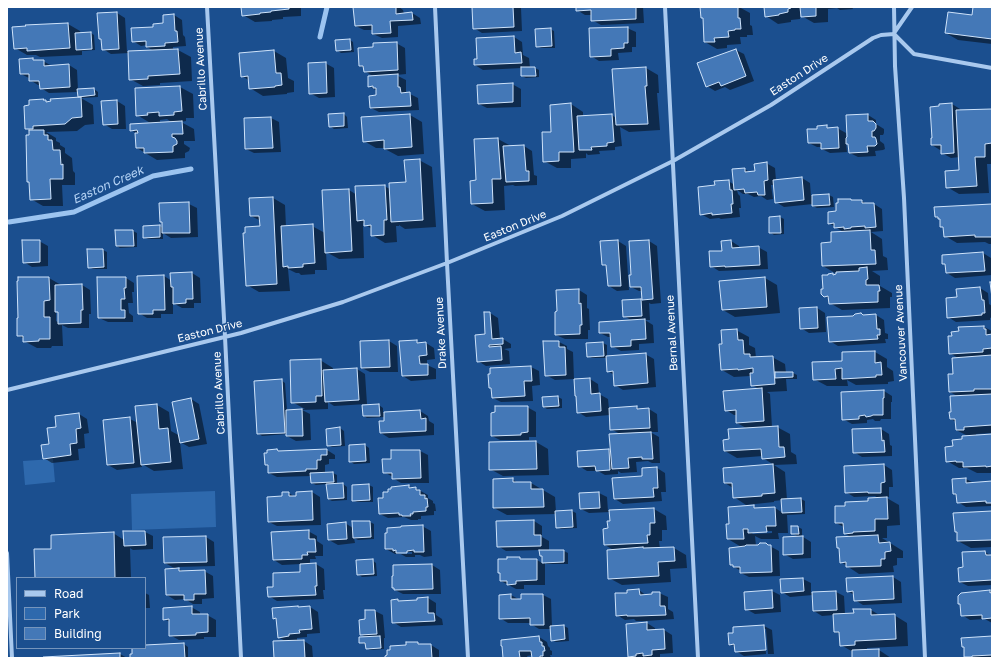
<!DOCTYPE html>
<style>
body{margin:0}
#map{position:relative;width:999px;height:665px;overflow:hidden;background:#1b4f8f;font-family:"Golos Text",sans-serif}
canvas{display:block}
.frame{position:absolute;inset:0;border:8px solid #fff;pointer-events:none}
.legend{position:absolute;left:16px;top:577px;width:130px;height:72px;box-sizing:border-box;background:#1b4f8f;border:1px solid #7695bc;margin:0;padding:5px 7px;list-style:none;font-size:12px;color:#fff}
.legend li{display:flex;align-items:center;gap:8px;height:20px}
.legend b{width:20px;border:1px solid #7695bc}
</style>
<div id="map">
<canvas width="999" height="665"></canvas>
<div class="frame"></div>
<ul class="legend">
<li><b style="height:5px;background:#a9c9ee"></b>Road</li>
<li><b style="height:11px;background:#2e69ad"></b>Park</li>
<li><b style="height:11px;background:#4478b7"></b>Building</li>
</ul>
</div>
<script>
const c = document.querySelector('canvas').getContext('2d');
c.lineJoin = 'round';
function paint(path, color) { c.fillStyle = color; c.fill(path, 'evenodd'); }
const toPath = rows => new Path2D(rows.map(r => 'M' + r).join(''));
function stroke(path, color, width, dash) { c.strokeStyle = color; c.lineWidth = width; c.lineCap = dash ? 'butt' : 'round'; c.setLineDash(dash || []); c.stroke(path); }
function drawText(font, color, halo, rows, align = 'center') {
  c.font = font + ' "Golos Text",sans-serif'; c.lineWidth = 3; c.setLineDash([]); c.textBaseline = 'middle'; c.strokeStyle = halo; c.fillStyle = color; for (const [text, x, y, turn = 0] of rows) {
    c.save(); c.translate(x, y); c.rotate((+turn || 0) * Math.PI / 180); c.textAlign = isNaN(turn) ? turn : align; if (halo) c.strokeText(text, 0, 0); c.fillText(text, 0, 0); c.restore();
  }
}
paint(toPath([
 [53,459,55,482,25,485,23,461],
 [215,491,216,527,132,530,131,494]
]), '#2e69ad');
paint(toPath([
 [242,7,301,7,301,16,283,17,283,19,272,20,272,21,255,22,243,15],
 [368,7,399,7,403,10,404,14,412,13,420,18,421,24,398,26,398,37,382,38,373,34,373,30,364,30,356,26],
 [473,7,534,7,521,8,522,31,482,33,474,28],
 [577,7,643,7,644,23,601,25,592,20,592,15,585,15,577,10],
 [701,7,739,7,750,13,750,25,752,26,753,35,747,35,747,37,740,37,741,44,727,45,727,48,717,49,705,42,704,18,701,17],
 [765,7,852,7,853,9,840,10,837,8,828,9,828,22,814,23,800,15,800,19,791,20,791,22,778,24,766,16],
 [974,7,992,7,992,44,958,40,946,33,973,16],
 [117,13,125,18,127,52,154,51,147,47,147,45,141,46,133,41,154,28,165,24,174,15,182,20,183,35,185,37,186,46,173,47,173,50,178,50,191,57,192,81,160,83,160,85,143,86,130,79,129,53,111,54,103,49,102,40,100,39],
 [68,24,80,31,81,34,91,33,94,35,95,50,82,51,82,55,40,57,36,55,27,55,15,48],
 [627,28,636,32,636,47,632,47,632,52,618,53,619,60,599,61,591,56],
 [550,29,554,31,555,48,541,48,537,46],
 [514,37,522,42,523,55,529,58,530,68,535,68,539,70,539,77,526,78,522,76,522,68,483,70,475,65,478,60],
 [350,40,353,42,354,52,341,53,337,50],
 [396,43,405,48,406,74,396,75,406,80,406,92,418,98,419,110,379,112,371,108,377,96,377,91,369,86,374,77,365,71,365,68,360,66,374,48],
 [736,50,744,54,754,81,730,90,725,87,715,91,707,86],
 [274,51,286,58,288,78,294,81,294,92,287,93,287,94,263,96,250,88,250,81,242,76],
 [33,59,36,61,43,61,52,66,69,65,77,70,78,90,94,89,98,92,98,97,81,98,93,105,94,124,85,125,77,131,46,132,56,138,56,141,60,143,60,145,65,148,65,153,72,158,73,171,75,173,75,185,62,185,63,206,43,206,31,199,30,130,26,128,30,106,30,100,43,100,48,102,52,102,51,100,82,98,78,96,78,92,49,93,41,88,40,85,38,85,30,80,29,78,21,74],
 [325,63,334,68,335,97,319,98,310,93],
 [646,68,658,75,659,93,657,93,660,130,629,132,620,127,622,146,615,147,615,150,599,151,600,154,588,155,586,153,586,158,571,159,571,168,557,168,544,161,552,133,571,104,583,112,583,116,612,115,616,118],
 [512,84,521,89,521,107,487,108,479,104],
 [180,87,193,94,194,118,186,118,186,121,181,122,194,129,195,141,184,141,184,144,190,148,189,151,185,153,185,158,157,160,137,148,136,133,131,130,152,124,137,115,136,89],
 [167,119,173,123,160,123,160,120],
 [117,101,125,106,126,129,112,129,104,124],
 [952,104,960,109,960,111,992,110,992,164,987,164,989,193,959,194,947,187,960,171,960,157,951,158,942,153,942,150,940,150,932,145],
 [344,114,347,117,348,128,334,129,330,126],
 [410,115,422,122,424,154,398,156,385,149,385,148,376,148,364,141],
 [868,115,876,120,876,124,884,129,884,133,883,135,880,135,880,141,884,144,885,149,883,150,875,151,876,156,858,157,850,153,849,144,846,143,847,152,830,153,822,149,822,147,817,147,809,143,818,129,826,126,830,129,837,128,846,133,846,139,848,138],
 [271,118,279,122,281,152,254,153,246,149],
 [498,139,511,146,511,147,524,146,532,151,534,175,537,176,537,185,515,186,513,185,504,186,505,210,485,211,472,204,477,181,475,140],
 [419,160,432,167,436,227,405,229,399,225,399,226,396,226,397,242,385,243,372,235,372,229,363,223,364,258,339,259,326,252,327,270,315,270,315,274,301,275,299,273,296,273,288,269,290,291,259,292,247,285,261,227,261,221,251,216,273,198,285,205,286,227,312,226,325,233,349,190,357,195,384,186,390,189,407,183],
 [766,163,775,168,776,181,802,178,810,183,811,196,829,195,833,197,834,207,817,208,813,206,813,204,784,207,776,202,774,185,771,185,773,199,767,200,761,196,754,197,748,194,743,194,737,190,738,194,740,196,741,208,739,208,740,217,721,219,719,218,710,219,701,214,716,186,728,181,735,185,745,169,751,173,756,172],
 [839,200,851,200,854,201,862,201,867,204,874,204,882,209,883,231,871,232,882,239,883,256,887,258,888,270,872,271,880,276,880,286,892,293,892,297,890,297,890,308,842,310,830,303,829,299,825,296,829,275,837,275,837,273,835,273,823,266,832,243,845,233,829,223,837,212],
 [189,204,197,208,198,237,171,238,163,233,163,239,148,239,144,237,159,226,163,228],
 [992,205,992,244,989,244,985,242,957,243,945,236,944,228,941,226,941,219,936,217],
 [780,217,784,219,784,234,774,235,770,232],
 [133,231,137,233,137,247,120,248,117,246],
 [39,241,48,246,48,266,32,267,24,262],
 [618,241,626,246,629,290,617,291,609,286,607,267,603,264],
 [649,241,657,246,661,303,651,304,649,303,650,320,645,320,653,325,654,343,639,344,639,350,621,351,612,346,612,337,608,337,600,333,633,321,624,316,641,300,643,301,642,291,639,291,631,287,632,276,630,242],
 [731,241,739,246,739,249,758,247,767,252,768,269,719,271,711,266],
 [103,250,107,252,107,269,93,269,89,267],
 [983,253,991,258,992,275,955,278,947,273,947,265,943,263,943,256],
 [192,273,200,278,201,303,194,303,194,308,182,308,173,303,173,314,161,314,161,318,147,318,139,313,164,276,172,281,171,274],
 [49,278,61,285,82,285,90,290,91,314,89,314,89,328,68,328,62,325,63,346,52,346,51,348,37,348,24,341,24,339,18,335,19,319],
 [56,311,59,313,59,323,56,321],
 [126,278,134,283,134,292,132,292,133,303,128,303,129,313,133,316,133,322,108,322,99,318],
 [765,278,777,285,780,313,735,317,723,310],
 [980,288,988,293,989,304,992,306,992,317,990,318,990,320,956,322,948,317,958,298,957,290],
 [579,290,587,295,587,308,589,309,590,330,588,330,588,339,565,339,556,335],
 [817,308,825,313,826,332,809,333,801,328],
 [490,313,498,318,500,339,503,339,511,344,511,348,504,349,509,351,510,364,486,366,478,361,486,335],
 [876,315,884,320,885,333,888,334,888,339,885,339,886,343,838,346,830,341,854,317],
 [984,327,992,331,992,353,991,353,992,356,992,433,976,434,976,436,992,435,992,473,977,473,967,468,959,468,947,461,954,447,968,436,956,430,956,422,951,419,952,412,959,397,950,392,958,358,950,353,953,337],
 [736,330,749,337,749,345,755,348,756,358,772,357,785,364,786,373,793,373,797,375,797,379,786,379,787,391,767,392,770,394,772,427,777,427,790,434,791,452,796,455,797,464,774,465,785,472,787,500,801,499,805,501,805,514,787,515,788,533,778,533,779,539,761,539,755,536,756,546,766,544,779,551,780,576,749,577,741,573,741,571,731,565,743,548,728,539,730,525,753,506,757,509,775,508,783,513,782,500,774,501,774,502,746,505,734,497,733,488,725,483,724,468,774,465,763,458,763,456,737,458,725,451,730,440,748,429,737,423,737,415,734,415,726,410,759,389,752,385,751,376,750,376,734,377,722,370,723,344],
 [772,531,772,533,753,534,751,532],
 [389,341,397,346,398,372,370,372,362,368,361,342],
 [416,341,421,344,426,343,434,348,435,359,427,360,427,365,436,369,436,379,411,381,403,376],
 [559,342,567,346,567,349,573,352,574,379,555,380,546,375],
 [603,343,607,345,607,357,645,354,654,359,656,387,623,390,615,385,614,375,608,371,607,358,592,358,588,356,588,344],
 [875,352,887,359,887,367,893,371,894,381,888,382,888,384,856,385,847,380,848,386,827,386,814,379,843,362],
 [320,360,333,368,333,371,357,369,365,374,367,404,334,406,328,402,328,409,302,410,310,414,311,440,296,441,287,436,287,434,262,436,258,433,281,380,285,383,287,410,305,409,292,402],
 [531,367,539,371,540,385,532,386,533,401,501,402,493,398,492,389,490,388],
 [590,379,598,384,599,394,608,399,609,409,636,407,641,409,649,409,657,414,658,432,650,432,659,437,660,463,652,463,648,461,636,462,637,472,621,473,618,471,618,474,605,475,598,471,587,471,579,466,609,450,611,452,620,434,611,429,610,415,586,417,578,412],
 [884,391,892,396,892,402,891,402,891,419,881,419,880,421,875,421,873,419,867,420,867,423,852,424,843,419],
 [558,397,562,399,562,408,547,409,544,407],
 [191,399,199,404,207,444,189,447,180,442,183,469,154,471,142,464,142,467,117,470,108,465,130,419,138,423,157,405,169,412,171,431,180,436],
 [379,405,383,408,383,413,420,411,428,416,429,421,434,424,434,435,389,438,381,433,385,422,385,417,367,418,364,416],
 [527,407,536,412,536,437,529,437,529,440,500,440,492,436],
 [79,414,87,419,89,433,84,434,85,448,78,449,79,460,52,463,44,458,51,445,57,428],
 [340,428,344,431,345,446,332,447,328,445],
 [881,429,889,434,890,445,892,446,892,456,862,457,854,452],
 [536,442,548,449,549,475,503,476,490,469],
 [365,445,369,448,370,463,354,464,350,461],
 [277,450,281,452,327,450,335,455,335,459,329,459,329,464,325,465,325,474,333,473,337,475,337,485,343,484,347,487,347,500,332,501,328,499,327,484,316,485,312,483,312,476,277,477,269,473,269,466,266,465],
 [420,451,428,455,429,483,401,483,393,478,393,477,384,472,392,460],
 [884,465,892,470,893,487,889,487,889,497,885,497,899,505,900,525,887,526,887,538,882,538,903,551,903,558,897,558,897,565,893,566,894,572,859,574,841,562,851,537,844,533,844,527,836,523,846,507,869,502,879,499,875,496,854,497,846,492],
 [657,468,665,473,666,492,661,492,662,501,623,504,615,499],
 [512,479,518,483,531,483,555,497,556,512,572,511,576,513,577,528,561,529,557,527,556,514,507,515,494,508],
 [966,479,974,483,992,482,992,506,966,507,958,502,957,496,954,494],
 [369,485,373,487,373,502,357,502,353,500],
 [409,486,412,488,415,488,428,495,428,498,433,501,433,503,435,504,436,511,434,511,434,515,421,516,421,519,418,519,418,520,411,520,404,517,388,518,380,514,384,499],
 [312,492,320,497,321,525,277,526,269,522,283,497,289,493,295,497],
 [599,493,607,497,608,511,654,509,666,516,667,530,662,530,662,541,659,541,660,549,674,548,686,555,687,568,670,569,671,582,622,585,609,578,615,551,605,545,611,522,610,512,589,513,581,509],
 [992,512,992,547,971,548,958,541,958,533,955,532],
 [534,521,542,526,542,537,549,541,549,551,564,551,568,553,568,564,547,564,545,563,545,585,524,585,524,589,516,589,501,581,519,558,523,560,537,560,544,564,543,557,541,555,540,550,506,551,498,546],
 [370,522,374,524,374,539,358,540,354,538,355,543,338,545,329,540,345,523,353,528],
 [422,526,431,531,432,556,424,557,420,555,415,555,415,557,406,557,399,553,395,554,386,549],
 [398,552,412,552,412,554,400,554],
 [792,527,798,527,802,529,802,535,800,535,811,542,811,558,793,559,784,554,799,537,792,533],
 [308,531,317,536,317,541,323,545,323,556,315,556,316,559,310,559,310,565,316,564,324,569,325,590,323,590,324,599,277,601,269,596,274,588,302,573,301,564,282,565,274,560],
 [145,532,153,536,153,549,133,550,130,548,131,578,36,578,52,550,113,533,124,540],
 [206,537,214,542,215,566,176,567,184,572,204,571,213,576,214,598,202,599,202,604,193,604,185,599,175,600,167,595,176,569,165,563,164,538],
 [985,552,992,556,992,585,968,586,960,582,964,568],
 [372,560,376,563,377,576,362,577,358,574],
 [432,565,440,570,441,594,403,594,395,590,395,588],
 [893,577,901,582,902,603,863,605,855,600,854,595,848,591],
 [803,579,811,583,811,593,836,592,844,596,845,614,855,613,871,610,881,616,894,615,907,623,908,646,867,648,867,651,879,650,891,658,853,658,853,652,841,645,840,634,835,631,834,615,822,616,814,611,813,595,790,597,782,592],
 [639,590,647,596,659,593,668,597,668,609,673,612,674,619,646,621,636,621,634,619,625,620,617,615,628,593],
 [772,591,780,595,781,612,755,614,746,609],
 [990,591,992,592,992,623,985,619,970,620,962,615],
 [145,593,149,595,150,608,145,608],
 [500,595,511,595,520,600,543,595,551,599,552,627,564,626,568,628,569,641,556,642,552,640,551,629,539,629,531,624,531,623,508,623,500,618],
 [428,598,436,603,436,615,442,619,443,625,401,627,393,622,398,600,401,602,418,601],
 [191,607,200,612,200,615,207,615,216,620,216,637,204,637,204,639,179,640,170,635,170,622,164,619],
 [310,607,318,612,320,633,307,634,307,637,297,638,297,641,304,641,312,646,313,658,275,658,287,642,278,637,277,620,274,618,300,608],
 [366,611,375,611,383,615,385,638,384,638,384,649,370,650,367,648,366,644,364,644,360,642,367,638,361,634,366,620],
 [647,623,655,628,655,631,664,630,672,635,673,653,660,654,660,658,632,658,629,656],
 [764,626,772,630,774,654,768,654,766,629,764,629,766,654,744,656,736,651,736,647,730,644,735,633,734,628],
 [539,637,547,642,548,646,550,648,550,650,552,651,552,655,550,655,551,658,533,658,533,655,527,656,528,658,504,658],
 [992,637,992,658,968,658,965,656,965,648,963,646],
 [418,643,422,645,431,645,439,650,439,658,386,658,407,646],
 [184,644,188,647,188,658,131,658,133,655,133,648,145,648,145,646],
 [120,654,127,658,44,658]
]), '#0007');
stroke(toPath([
 [320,37,327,7],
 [9,222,74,212,153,176,191,169]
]), '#9cc4f0', 5);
const building = toPath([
 [241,7,289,7,289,9,271,11,271,12,260,13,260,14,242,16,241,7],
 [353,7,396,7,396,14,412,12,413,20,390,21,391,33,372,34,372,25,355,26,353,7],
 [472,7,513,7,514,27,473,29,472,7],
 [576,7,636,7,636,19,591,21,591,10,576,11,576,7],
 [700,7,738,7,738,18,740,18,741,29,735,29,735,30,728,31,729,37,714,38,715,42,704,42,703,18,701,18,700,7],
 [764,7,791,7,791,8,788,9,788,12,779,14,779,15,765,17,764,7],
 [800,7,816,7,816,16,801,17,800,7],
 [973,7,992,7,992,39,945,33,948,12,972,15,973,7],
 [117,12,119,49,102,50,101,39,99,39,97,13,117,12],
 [174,14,175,31,177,31,178,42,165,43,165,46,146,47,146,41,132,42,131,28,153,27,153,24,163,23,163,15,174,14],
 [68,23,70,48,27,51,27,48,14,49,12,27,26,26,25,25,68,23],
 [628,27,628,43,624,43,624,48,611,49,611,56,590,57,589,28,628,27],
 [551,28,552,46,536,47,535,29,551,28],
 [91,32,92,49,76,50,75,33,91,32],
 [514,36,515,53,521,52,522,63,474,65,474,59,477,59,476,38,514,36],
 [350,39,351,50,336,51,335,40,350,39],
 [397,42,398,70,364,72,363,66,359,66,358,48,373,47,373,43,397,42],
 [178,49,180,74,148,76,148,79,129,80,128,51,178,49],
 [736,49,746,76,721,86,719,82,706,87,697,63,736,49],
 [274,50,276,73,281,73,282,85,275,86,275,87,249,89,248,76,241,77,239,53,274,50],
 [33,58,33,60,44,60,44,66,69,64,70,87,40,89,39,81,29,81,29,74,20,74,19,59,33,58],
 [326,62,327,93,309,94,308,63,326,62],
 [521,67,535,67,536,76,521,76,521,67],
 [646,67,647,86,645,86,648,124,616,125,612,69,646,67],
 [398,74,398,87,400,87,401,93,410,92,411,106,370,108,369,96,376,95,376,88,373,88,373,86,368,87,368,76,398,74],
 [513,83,513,102,478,104,477,85,513,83],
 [180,86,182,111,174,112,174,115,159,116,159,112,147,113,148,115,136,116,135,88,180,86],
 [94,88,95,95,78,97,77,89,94,88],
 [81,97,82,117,72,118,65,124,33,126,33,129,25,129,24,106,29,105,29,100,44,99,43,100,46,100,46,102,51,101,50,99,81,97],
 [117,100,118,124,103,125,101,101,117,100],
 [571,103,574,152,559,152,559,161,543,162,542,132,551,132,550,105,571,103],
 [952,103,954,153,941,154,941,145,931,145,931,138,932,138,930,107,939,106,939,104,952,103],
 [992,109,992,143,985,144,985,157,975,157,977,186,946,188,945,171,959,170,956,110,992,109],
 [344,113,344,126,329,127,328,114,344,113],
 [410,114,412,147,384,149,384,140,363,142,361,117,410,114],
 [612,114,614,142,607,143,607,146,591,147,592,150,579,150,577,116,612,114],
 [868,114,868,121,873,121,876,124,876,128,874,131,872,131,872,137,875,137,876,139,877,144,875,146,867,146,868,152,849,153,848,144,846,144,846,138,847,137,846,115,868,114],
 [271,117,273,148,245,149,244,118,271,117],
 [182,121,183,134,172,134,172,137,175,138,177,141,177,144,173,146,173,152,144,153,144,148,136,148,135,133,138,133,137,130,130,131,130,124,182,121],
 [827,125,827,128,838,127,839,148,821,149,821,143,808,143,807,129,817,129,817,126,827,125],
 [29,130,44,130,44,135,48,135,48,140,52,140,53,150,60,150,61,165,63,164,63,179,50,179,51,199,30,200,29,182,27,182,26,135,29,135,29,130],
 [498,138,501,179,492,179,493,203,471,204,470,181,476,180,474,139,498,138],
 [524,145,526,171,529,171,529,181,506,182,503,146,524,145],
 [420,159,423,220,391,222,389,183,406,182,404,160,420,159],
 [767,162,768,180,764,181,765,195,758,195,757,192,745,193,744,189,734,190,732,169,745,168,745,172,755,171,754,164,767,162],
 [802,177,804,200,775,203,773,180,802,177],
 [729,180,730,190,732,190,733,204,731,204,732,213,712,215,712,213,700,215,698,187,715,185,714,181,729,180],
 [385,185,387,220,384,220,384,235,371,236,371,225,364,226,364,220,357,221,355,186,385,185],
 [349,189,352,251,325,253,322,190,349,189],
 [829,194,830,205,812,206,812,195,829,194],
 [273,197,277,284,246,286,243,233,245,233,245,227,260,226,259,216,250,216,249,198,273,197],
 [838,199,851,199,851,200,862,200,862,203,874,203,876,227,865,228,865,226,851,227,851,228,844,229,844,227,834,228,834,223,828,224,828,212,836,211,836,203,838,203,838,199],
 [189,202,190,233,162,233,162,222,160,222,159,203,189,202],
 [992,204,992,237,975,237,975,235,944,237,943,227,940,227,940,219,938,219,938,217,935,217,934,207,992,204],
 [780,216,781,233,769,233,769,217,780,216],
 [313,224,315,263,303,264,303,267,288,268,288,266,283,267,281,226,313,224],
 [160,225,160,237,143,238,143,226,160,225],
 [115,230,133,230,134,246,116,246,115,230],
 [870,230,871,250,875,250,876,264,822,266,821,243,831,242,831,232,870,230],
 [22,240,40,240,40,262,23,263,22,240],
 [618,240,621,286,608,286,606,265,602,265,600,241,618,240],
 [649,240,653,299,642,300,641,287,630,287,629,275,631,275,629,241,649,240],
 [731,240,732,248,759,246,760,265,725,267,725,266,710,267,709,251,722,251,721,241,731,240],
 [87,249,103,249,104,267,88,268,87,249],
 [983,252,985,271,946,273,945,264,942,264,942,255,983,252],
 [867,267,868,279,866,280,866,285,879,285,880,291,878,291,878,302,829,304,828,296,824,297,821,294,821,289,823,289,822,275,828,275,828,274,833,273,833,275,836,274,836,272,859,271,859,268,867,267],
 [192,272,193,299,186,299,186,303,173,304,173,287,171,287,170,273,192,272],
 [164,275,165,310,153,310,153,314,138,314,137,276,164,275],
 [18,277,49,277,50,300,44,301,44,317,50,317,50,339,39,339,39,341,23,342,23,336,17,336,17,318,18,318,17,281,18,281,18,277],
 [97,277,126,277,126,288,124,288,125,299,121,299,121,310,125,310,125,318,98,318,97,277],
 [765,277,767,307,722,310,719,281,765,277],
 [990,282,992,282,992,298,990,282],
 [82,284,83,310,81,310,81,323,58,324,58,312,55,312,55,285,82,284],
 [980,287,982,300,984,300,985,313,982,313,982,315,947,318,946,298,957,297,956,289,980,287],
 [579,289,579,304,581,303,582,325,580,325,580,334,555,335,555,312,557,311,556,290,579,289],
 [641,299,642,316,623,317,622,300,641,299],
 [817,307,818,328,800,329,799,308,817,307],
 [484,312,490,312,492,339,503,338,503,344,489,345,489,347,501,346,502,360,477,362,475,335,485,334,484,312],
 [861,313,863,315,876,314,877,329,880,329,880,335,877,335,878,339,829,342,827,317,853,316,855,314,861,313],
 [645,319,646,339,631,340,631,346,611,347,610,333,599,333,599,322,645,319],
 [984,326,984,329,986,329,986,335,992,334,992,348,983,349,983,352,949,354,948,336,952,336,951,332,959,331,958,327,984,326],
 [737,329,738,340,743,340,744,354,750,354,750,357,773,356,775,384,751,386,750,373,753,373,753,368,738,370,738,369,721,370,719,344,722,344,721,330,737,329],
 [389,340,390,367,361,368,360,341,389,340],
 [417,340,417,343,426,342,427,355,419,356,420,364,428,364,428,375,402,376,399,341,417,340],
 [543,341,559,341,559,347,565,347,566,375,545,376,543,341],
 [603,342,604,356,587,357,586,343,603,342],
 [875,351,875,363,881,362,882,375,876,375,876,377,842,379,842,368,835,369,836,379,813,380,812,362,842,361,842,352,875,351],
 [646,353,648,383,614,386,613,371,607,372,606,356,646,353],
 [992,355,992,389,974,389,974,391,949,392,948,374,953,374,952,358,992,355],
 [321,359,322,396,316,396,316,402,291,403,290,360,321,359],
 [531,366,532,381,524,381,525,396,492,398,491,388,489,388,488,374,490,374,490,368,531,366],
 [357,368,359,400,325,402,323,370,357,368],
 [775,372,793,372,793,377,775,378,775,372],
 [590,378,591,394,600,393,601,411,577,413,576,396,575,396,574,379,590,378],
 [282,379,285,433,257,434,254,381,282,379],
 [762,388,764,421,736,423,736,410,725,411,723,391,762,388],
 [884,390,884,398,883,398,883,415,873,415,871,416,866,417,865,415,859,416,859,419,842,420,841,392,884,390],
 [992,394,992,425,964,427,964,430,956,430,955,419,950,419,949,412,951,412,950,396,992,394],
 [558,396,559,406,543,407,542,397,558,396],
 [191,398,199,439,180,443,172,402,191,398],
 [157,404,159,429,168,428,171,462,141,465,135,406,157,404],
 [379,404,380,416,363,416,362,405,379,404],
 [495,406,528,406,528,432,521,433,521,435,491,436,491,413,495,412,495,406],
 [637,406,637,409,649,408,650,428,610,430,609,408,637,406],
 [302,409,303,436,286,436,286,410,302,409],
 [420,410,421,419,426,418,426,431,380,433,379,421,384,421,384,412,420,410],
 [79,413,81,428,76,429,77,443,70,444,71,455,43,459,41,445,49,444,47,428,56,427,55,416,79,413],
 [130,417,134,463,107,465,103,420,130,417],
 [778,426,779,447,784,447,785,457,762,459,761,449,724,451,723,440,729,439,728,429,778,426],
 [340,427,341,445,327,446,326,429,340,427],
 [881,428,882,441,884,440,885,452,853,453,852,429,881,428],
 [651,432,653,459,642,459,642,457,628,458,629,468,612,469,609,434,651,432],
 [992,434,992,466,986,467,986,466,963,467,963,462,956,462,956,461,946,462,945,447,953,446,952,440,962,439,962,436,992,434],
 [536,441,537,469,489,470,489,442,536,441],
 [365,444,366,461,349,462,349,445,365,444],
 [277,449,278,451,327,449,327,455,321,455,321,460,317,460,317,469,306,469,306,471,268,473,268,465,265,465,264,453,267,453,267,450,277,449],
 [609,449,610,470,596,471,595,466,578,467,577,451,609,449],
 [391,450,420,450,421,478,392,479,392,473,383,473,382,459,391,459,391,450],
 [773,464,775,493,762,494,762,496,733,498,732,483,724,483,723,468,773,464],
 [884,464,885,482,881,483,881,493,868,493,868,492,845,493,844,466,884,464],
 [657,467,658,488,653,488,654,497,614,499,612,478,642,476,642,468,657,467],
 [333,472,334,482,311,483,310,473,333,472],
 [513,478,513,482,531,482,531,489,543,489,544,507,493,508,493,479,513,478],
 [966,478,966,483,992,481,992,503,986,503,986,501,957,503,956,494,953,494,952,479,966,478],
 [343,483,344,498,328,499,326,484,343,483],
 [369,484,370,500,352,501,352,485,369,484],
 [409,485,409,488,416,487,416,490,420,490,420,495,425,495,425,499,427,498,428,507,426,507,426,511,413,512,413,514,410,514,411,516,402,516,402,515,399,515,399,513,379,514,378,498,383,498,383,492,388,492,388,489,391,489,391,487,409,485],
 [312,491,313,520,268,522,267,497,282,496,282,492,289,492,289,496,296,496,296,492,312,491],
 [599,492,600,508,580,509,579,493,599,492],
 [887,497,888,519,875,519,875,531,853,532,853,533,844,534,843,523,835,523,835,506,845,506,845,502,868,501,868,498,887,497],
 [801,498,802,512,782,513,781,499,801,498],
 [754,505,754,508,775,507,776,526,766,526,767,532,748,533,748,529,743,529,744,539,727,539,726,524,729,524,728,507,754,505],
 [654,508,655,523,650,523,650,535,647,535,648,543,604,545,603,529,608,528,607,521,610,521,609,510,654,508],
 [572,510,573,527,556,528,555,511,572,510],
 [992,511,992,541,991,540,957,541,957,532,955,532,953,513,992,511],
 [534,520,534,535,541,535,541,546,497,547,496,521,534,520],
 [352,521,370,521,371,537,353,538,352,521],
 [346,522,347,539,328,540,327,524,346,522],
 [423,525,424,552,414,552,414,550,407,551,407,553,396,553,396,550,393,551,393,549,385,549,385,533,387,533,387,528,401,527,401,526,423,525],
 [791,526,798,526,799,534,791,534,791,526],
 [309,530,309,539,315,539,316,552,307,552,308,555,302,555,302,559,273,560,271,532,309,530],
 [123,531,145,531,146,545,124,546,123,531],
 [114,532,115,578,35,578,34,549,51,549,51,535,114,532],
 [878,535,879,543,890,542,891,551,885,552,885,559,881,559,881,566,846,567,846,562,840,563,839,548,837,548,836,537,878,535],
 [206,536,207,562,164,563,163,537,206,536],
 [803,536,803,554,783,555,783,537,803,536],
 [760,543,766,543,768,545,771,545,772,572,740,573,740,567,733,567,733,565,730,565,729,548,745,546,746,545,758,545,760,543],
 [643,547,643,548,674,547,675,561,658,562,659,576,608,579,607,550,643,547],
 [539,550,564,550,564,562,542,563,542,556,540,556,539,550],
 [985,551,986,555,992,555,992,580,959,582,958,568,963,567,962,552,985,551],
 [507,557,520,557,520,559,537,559,537,580,516,581,516,584,507,585,507,581,500,581,500,573,498,573,498,559,507,559,507,557],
 [373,559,374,574,357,575,356,560,373,559],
 [316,563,317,586,315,586,316,595,268,597,267,587,273,587,273,573,300,572,300,564,316,563],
 [432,564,433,589,394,590,394,588,392,588,392,576,393,576,393,565,432,564],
 [179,568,179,571,205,570,206,594,194,594,194,600,184,600,184,595,166,595,165,569,179,568],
 [893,576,894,599,854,601,853,591,847,592,846,578,893,576],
 [803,578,804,591,781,593,780,579,803,578],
 [639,589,640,595,652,594,652,592,660,592,660,606,665,606,666,615,637,616,627,616,627,615,616,616,615,593,627,593,627,590,639,589],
 [772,590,773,608,745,610,744,592,772,590],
 [990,590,990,593,992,592,992,618,982,619,982,615,961,616,960,604,958,604,958,596,961,593,990,590],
 [836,591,837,610,813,611,812,592,836,591],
 [511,594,511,599,521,599,521,594,543,594,544,625,530,625,530,618,499,619,499,595,511,594],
 [428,597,428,613,434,613,435,621,392,623,391,600,398,599,398,601,417,600,417,598,428,597],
 [192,606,192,614,208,614,208,632,196,633,196,635,169,636,169,619,163,620,163,608,192,606],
 [298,606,298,607,310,606,312,629,299,630,300,633,289,634,289,636,278,638,276,618,273,619,272,608,298,606],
 [853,609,871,609,871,615,895,614,896,639,855,641,855,645,840,646,839,632,834,632,833,614,854,613,853,609],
 [365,610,375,610,377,634,360,635,359,620,365,619,365,610],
 [647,622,647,630,664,629,665,649,652,650,652,655,643,656,643,653,636,654,636,656,628,657,626,624,647,622],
 [564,625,565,639,551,641,550,626,564,625],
 [764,625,766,650,735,652,734,644,729,645,728,633,733,633,733,627,764,625],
 [380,636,381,648,366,649,365,643,359,643,359,637,380,636],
 [539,636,540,642,542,642,542,646,544,646,545,651,543,651,543,656,540,656,540,658,532,658,531,651,519,651,520,658,503,658,502,646,501,646,501,640,539,636],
 [992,636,992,655,972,656,972,657,964,657,964,647,962,647,961,638,992,636],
 [304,640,305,658,274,658,273,641,304,640],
 [406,642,418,642,418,644,431,644,432,658,385,658,385,656,387,655,387,650,390,650,390,646,406,645,406,642],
 [184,643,185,658,130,658,130,654,132,654,132,648,145,648,145,645,184,643],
 [879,649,879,658,852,658,852,650,879,649],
 [120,653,120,658,43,658,43,657,120,653]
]);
paint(building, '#4478b7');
stroke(building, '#cfe3fa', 1);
stroke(toPath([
 [207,7,225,337,241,658],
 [435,7,447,263,468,658],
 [665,7,698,658],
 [894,7,895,66,904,198,925,658],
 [894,33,912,7],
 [894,34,914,54,992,68],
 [7,390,241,333,343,302,447,263,562,216,673,161,771,105,873,38,881,35,894,34],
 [7,553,12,658]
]), '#a9c9ee', 4);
drawText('11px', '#fff', '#1b4f8f', [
 ["Cabrillo Avenue",201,69,-93],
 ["Easton Drive",799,75,-33],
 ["Easton Drive",515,226,-22],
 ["Easton Drive",210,331,-14],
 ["Drake Avenue",441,333,-93],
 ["Bernal Avenue",672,333,-93],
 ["Vancouver Avenue",901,333,-93],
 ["Cabrillo Avenue",219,393,-93]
]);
drawText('italic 12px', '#b5d3f5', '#1b4f8f', [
 ["Easton Creek",108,185,-24]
]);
</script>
